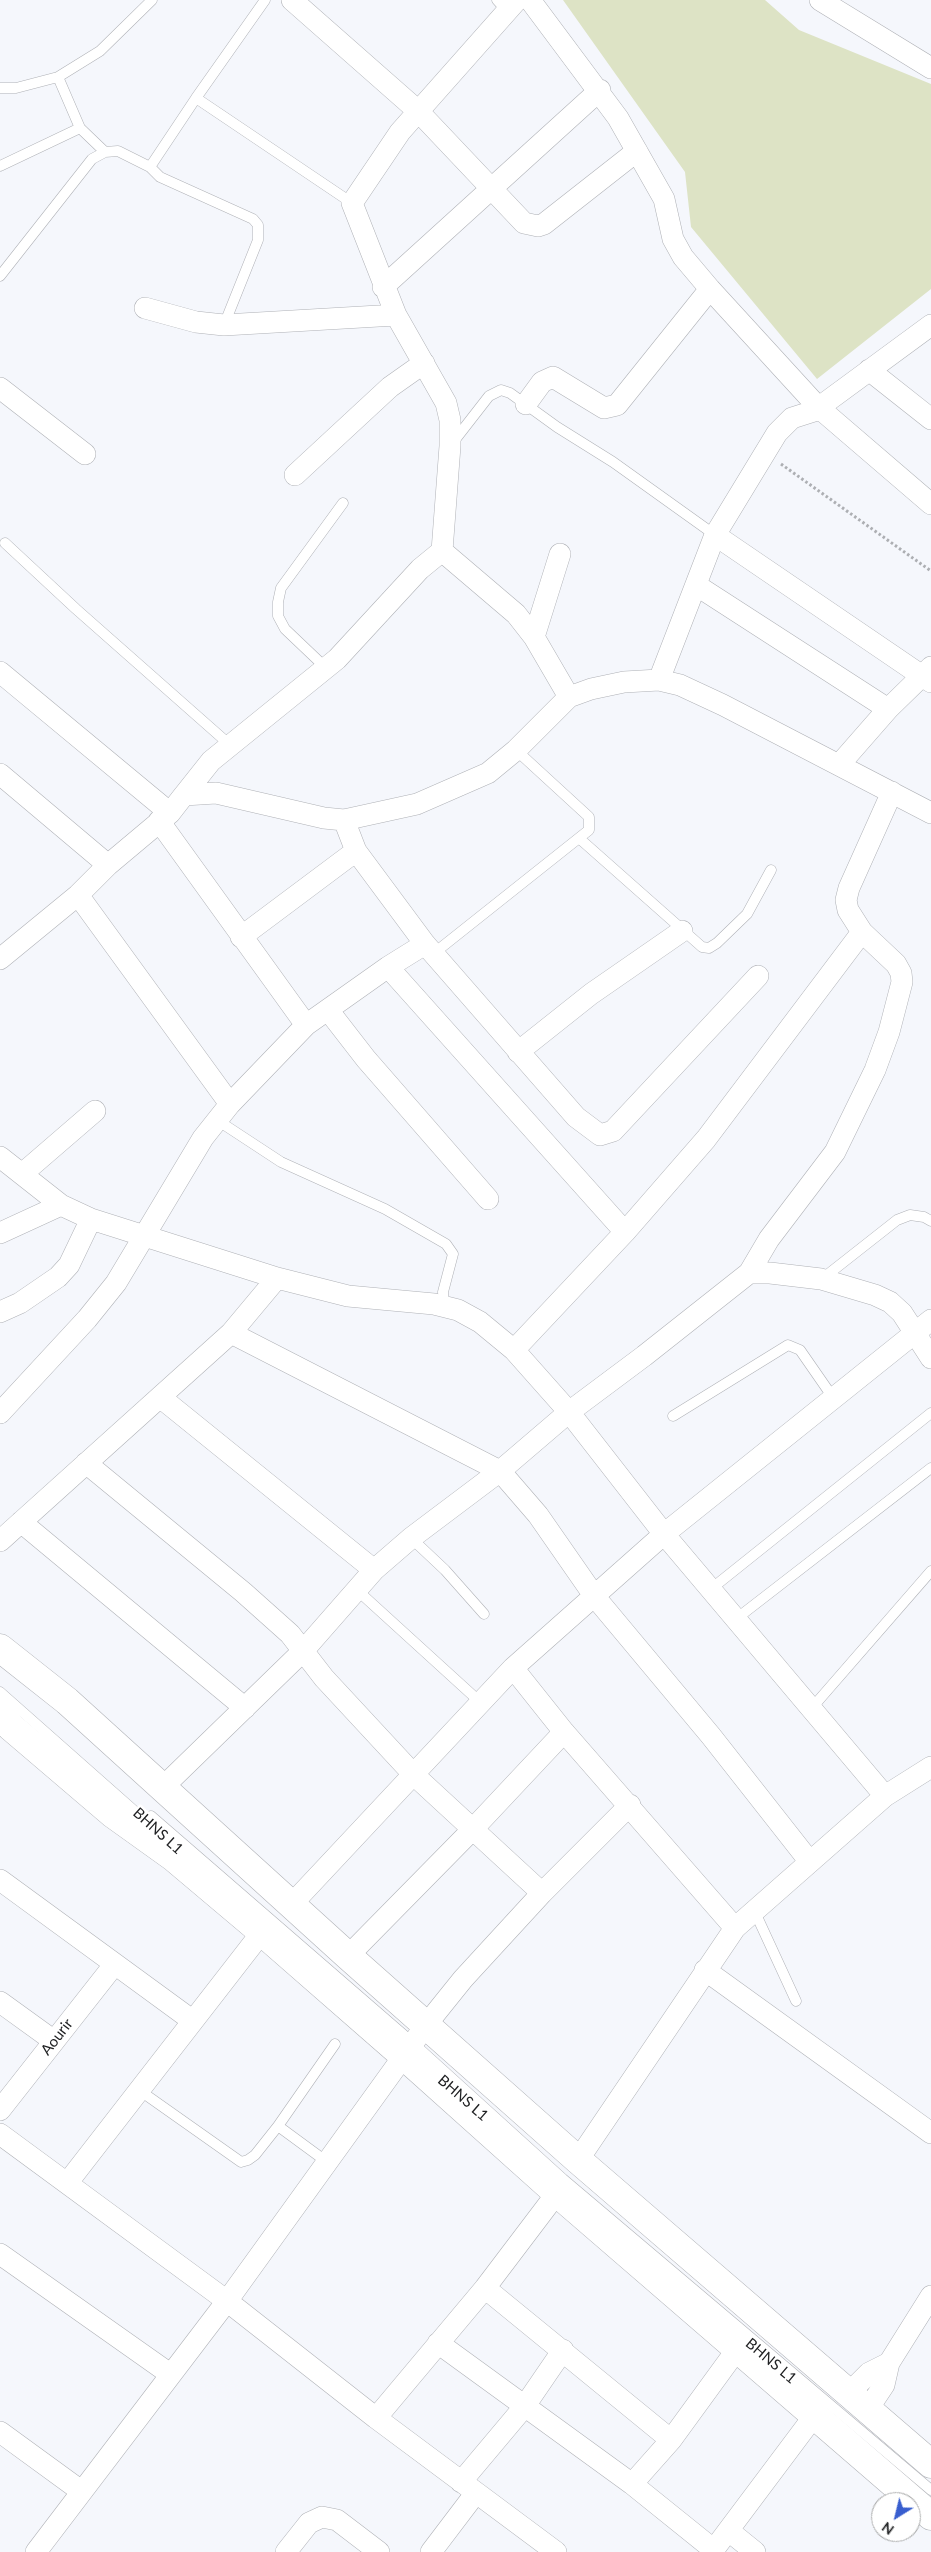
<!DOCTYPE html>
<style>
body{margin:0}
#map{position:relative;width:931px;height:2552px;overflow:hidden;background:#f5f7fc;font-family:Lato,sans-serif}
canvas{display:block}
.north{position:absolute;left:871px;top:2492px;width:50px;height:50px;box-sizing:border-box;background:#fff;border:1px solid #a6a7a7;border-radius:50%;rotate:216deg;font-size:14px;font-weight:700;line-height:20px;text-align:center;color:#212224}
.north::after{content:'';display:block;margin:auto;width:18px;height:22px;background:#385ecf;clip-path:polygon(50% 0,100% 100%,50% 72%,0 100%)}
</style>
<div id="map">
<canvas width="931" height="2552"></canvas>
<div class="north">N</div>
</div>
<script>
const c = document.querySelector('canvas').getContext('2d');
c.lineJoin = 'round';
function paint(path, color) { c.fillStyle = color; c.fill(path, 'evenodd'); }
const toPath = rows => new Path2D(rows.map(r => 'M' + r).join(''));
function stroke(path, color, width, dash) { c.strokeStyle = color; c.lineWidth = width; c.lineCap = dash ? 'butt' : 'round'; c.setLineDash(dash || []); c.stroke(path); }
function drawText(font, color, halo, rows, align = 'center') {
  c.font = font + ' Lato,sans-serif'; c.lineWidth = 5; c.setLineDash([]); c.textBaseline = 'middle'; c.strokeStyle = halo; c.fillStyle = color; for (const [text, x, y, turn = 0] of rows) {
    c.save(); c.translate(x, y); c.rotate((+turn || 0) * Math.PI / 180); c.textAlign = isNaN(turn) ? turn : align; if (halo) c.strokeText(text, 0, 0); c.fillText(text, 0, 0); c.restore();
  }
}
paint(toPath([
 [563,0,765,0,799,30,931,84,931,289,817,379,691,227,685,172]
]), '#dde3c5');
const lane = toPath([
 [265,0,196,98,352,203],
 [497,0,507,11],
 [58,77,80,128,105,152],
 [0,88,16,88,58,77,100,51,152,0],
 [196,98,150,167,160,177,253,219,258,225,258,240,224,325],
 [0,166,80,128],
 [0,276,92,159,105,152,118,151,150,167],
 [454,441,489,396,501,390,510,393,557,427,613,462,715,535],
 [5,543,76,609,230,745],
 [326,668,285,629,278,616,278,602,281,588,343,503],
 [580,839,702,947,709,948,717,943,747,914,771,870],
 [433,954,589,830,589,817,516,750],
 [217,1120,281,1162,385,1209,446,1244,453,1254,443,1292,444,1306],
 [822,1279,897,1220,910,1215,924,1217,931,1221],
 [673,1416,788,1345,800,1350,834,1399],
 [411,1538,445,1570,484,1614],
 [711,1589,931,1413],
 [357,1590,480,1702],
 [736,1619,931,1468],
 [0,1692,156,1830],
 [811,1709,931,1571],
 [151,1816,413,2043,563,2179,931,2490],
 [754,1910,796,2001],
 [139,2090,241,2162,248,2160,255,2155,278,2126],
 [327,2162,278,2126,335,2044]
]);
const street = toPath([
 [292,0,418,111,524,223,538,226,544,224,637,151],
 [517,0,400,132,352,203,396,315,446,403,450,420,450,446,442,551,516,614,534,637,569,697],
 [530,0,618,118,664,199,673,239,683,257,710,289,818,407,931,504],
 [820,0,931,68],
 [383,287,600,90],
 [145,308,196,322,224,325,396,315],
 [869,370,931,419],
 [0,388,85,454],
 [526,404,542,382,553,377,604,408,617,405,710,289],
 [295,475,390,387,424,363],
 [715,535,931,682],
 [696,585,888,709],
 [534,637,560,554],
 [0,672,170,813],
 [659,680,715,535,777,433,792,418,814,411,931,325],
 [839,765,888,709,931,667],
 [0,774,108,865],
 [184,795,211,761,337,659,420,569,442,551],
 [344,820,356,851,425,944,576,1117,600,1135,613,1131,758,976],
 [159,821,306,1025],
 [78,895,230,1104],
 [241,937,356,851],
 [0,959,78,895,108,865,170,813,184,795,216,793,324,818,344,820,417,804,488,773,516,750,569,697,591,689,624,682,659,680,680,685,723,705,931,813],
 [388,967,625,1232],
 [328,1010,366,1059,488,1199],
 [518,1052,591,994,682,931],
 [0,1157,61,1205,91,1219,277,1278,348,1296,434,1304,458,1310,480,1322,514,1350,569,1412,664,1534,885,1796],
 [22,1174,95,1111],
 [0,1233,61,1205],
 [749,1273,769,1239,835,1152,875,1070,889,1032,902,982,901,973,896,964,862,932,848,910,846,900,849,888,892,792],
 [0,1312,20,1303,58,1277,69,1265,91,1219],
 [231,1333,500,1471,538,1515,595,1597,711,1736,810,1862],
 [514,1350,625,1232,706,1139,862,932],
 [160,1397,374,1570],
 [0,1413,87,1319,116,1283,203,1138,230,1104,306,1025,388,967,425,944],
 [86,1463,243,1592,290,1634,324,1678,414,1775,542,1893],
 [21,1522,245,1708],
 [0,1541,231,1333,277,1278],
 [162,1788,303,1651,374,1570,411,1538,500,1471,569,1412,644,1356,749,1273,770,1273,821,1279,875,1295,890,1302,902,1313,931,1358],
 [0,1880,193,2021],
 [291,1905,513,1668],
 [735,1928,564,1732,513,1668,664,1534,931,1320],
 [348,1956,472,1830,564,1732],
 [705,1970,931,2133],
 [0,2002,54,2041],
 [0,2110,114,1965],
 [0,2134,227,2301,376,2418,556,2552],
 [578,2160,735,1928,885,1796,931,1767],
 [68,2182,262,1932],
 [0,2254,170,2374],
 [485,2288,671,2440],
 [438,2343,632,2484,714,2550],
 [849,2393,869,2373,889,2363],
 [868,2409,884,2385,889,2363,931,2296],
 [376,2418,485,2288,557,2193],
 [0,2432,81,2491],
 [461,2482,524,2407,563,2350],
 [632,2484,671,2440,738,2348],
 [729,2531,755,2552],
 [36,2552,227,2301,426,2025,463,1979,542,1893,630,1805],
 [286,2552,309,2523,322,2517,337,2520,379,2552],
 [431,2552,475,2494],
 [712,2552,814,2416]
]);
const secondary = toPath([
 [0,1648,67,1701,348,1956,578,2160,931,2464],
 [0,1712,11,1727,113,1814,173,1857,262,1932,404,2056,557,2193,931,2516]
]);
stroke(lane, '#afb1b6', 11);
stroke(street, '#afb1b6', 22);
stroke(secondary, '#afb1b6', 29);
stroke(toPath([
 [781,464,931,571]
]), '#adafb3', 3, [2.5, 2.5]);
stroke(lane, '#fff', 10);
stroke(street, '#fff', 21);
stroke(secondary, '#fff', 28);
drawText('15px', '#212224', '#fff', [
 ["BHNS L1",158,1831,42],
 ["Aourir",57,2037,-52],
 ["BHNS L1",463,2098,41],
 ["BHNS L1",771,2361,40]
]);
</script>
